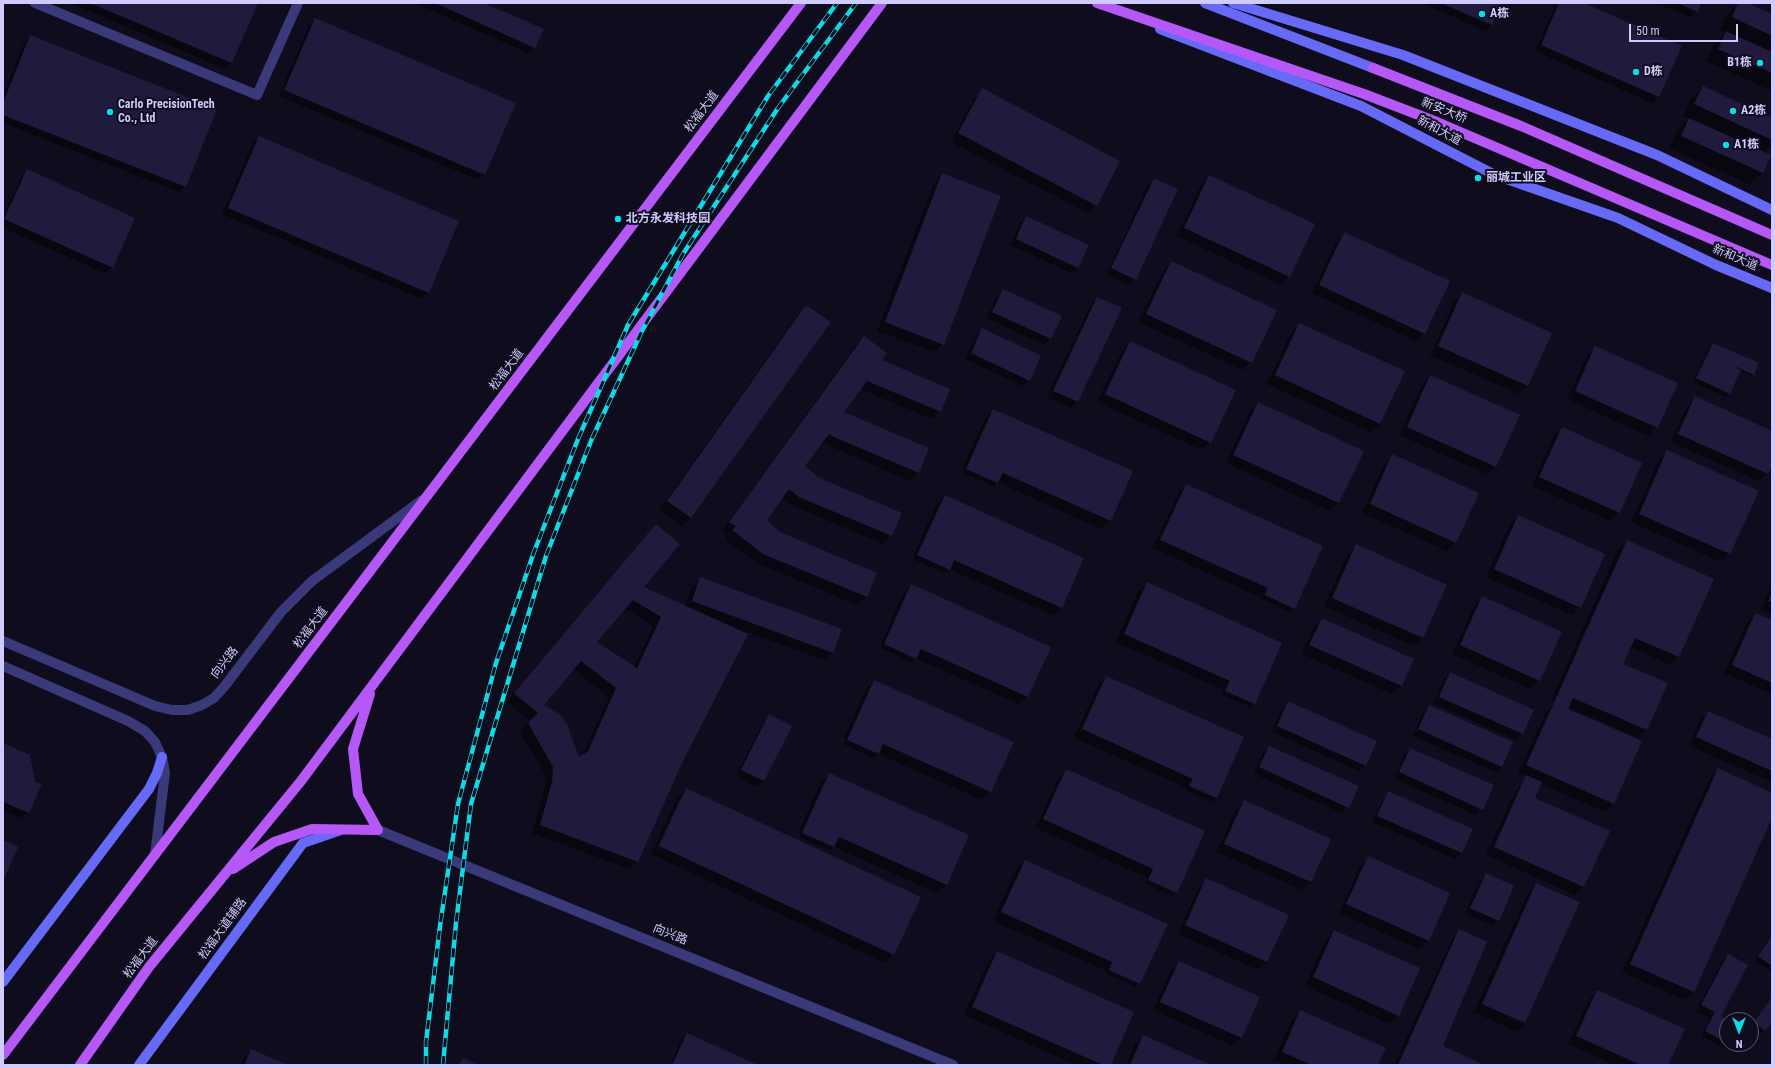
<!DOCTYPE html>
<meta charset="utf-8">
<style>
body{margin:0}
#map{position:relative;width:1775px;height:1068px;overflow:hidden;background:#0f0d1d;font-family:"Roboto Condensed",sans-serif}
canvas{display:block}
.frame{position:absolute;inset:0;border:4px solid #cfcbfc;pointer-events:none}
.north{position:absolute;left:1719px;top:1012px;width:40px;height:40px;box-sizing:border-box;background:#0f0d1d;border:1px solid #5c5976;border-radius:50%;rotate:180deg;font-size:11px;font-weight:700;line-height:16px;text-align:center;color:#cfcbfc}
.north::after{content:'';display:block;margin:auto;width:14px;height:18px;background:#0cdbe8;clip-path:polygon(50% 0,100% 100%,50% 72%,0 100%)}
.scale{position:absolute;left:1629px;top:24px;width:109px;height:18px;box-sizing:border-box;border:2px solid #cfcbfc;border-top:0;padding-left:5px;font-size:12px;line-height:14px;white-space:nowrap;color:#cfcbfc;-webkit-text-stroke:3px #0f0d1d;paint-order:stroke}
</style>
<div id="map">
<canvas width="1775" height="1068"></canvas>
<div class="frame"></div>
<div class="north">N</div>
<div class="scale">50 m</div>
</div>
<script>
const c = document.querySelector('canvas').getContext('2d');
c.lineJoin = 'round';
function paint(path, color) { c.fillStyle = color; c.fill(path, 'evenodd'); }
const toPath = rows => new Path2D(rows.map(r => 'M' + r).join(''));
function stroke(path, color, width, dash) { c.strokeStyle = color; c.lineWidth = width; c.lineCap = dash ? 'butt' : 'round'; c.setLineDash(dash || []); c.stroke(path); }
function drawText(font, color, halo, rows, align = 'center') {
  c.font = font + ' "Roboto Condensed","Noto Sans SC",sans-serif'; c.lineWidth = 4; c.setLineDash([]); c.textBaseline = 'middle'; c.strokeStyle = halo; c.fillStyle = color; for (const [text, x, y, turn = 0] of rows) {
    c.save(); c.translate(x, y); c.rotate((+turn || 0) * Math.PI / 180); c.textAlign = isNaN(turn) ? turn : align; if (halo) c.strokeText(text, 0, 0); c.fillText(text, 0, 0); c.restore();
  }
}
paint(toPath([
 [70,3,257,3,232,63,225,69],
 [415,3,482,3,535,47,528,53],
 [1422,3,1501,3,1491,25,1485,31],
 [1556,3,1581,3,1658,97,1652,103,1535,51],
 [1657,3,1700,3,1697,11,1691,17],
 [1738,3,1746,3,1772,15,1772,91,1706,61,1714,44,1726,33,1720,30,1728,13],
 [315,19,485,174,478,180,279,96,309,25],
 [30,36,186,186,179,192,3,123,3,96,24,43],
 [1703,87,1772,119,1772,145,1764,153,1762,172,1750,185,1669,148,1677,131,1689,119,1683,117,1690,100],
 [983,90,1096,205,1088,213,951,142,974,98],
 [259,137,428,292,422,299,222,214,253,143],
 [27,171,134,219,112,268,106,274,3,228,3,216,21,177],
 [942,174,943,344,935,352,877,331,934,183],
 [1209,176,1289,276,1281,285,1177,236,1201,185],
 [1154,179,1135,279,1129,285,1106,275,1148,185],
 [1027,217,1078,267,1071,273,1010,245,1020,223],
 [1344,233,1424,333,1416,341,1312,293,1336,242],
 [1171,262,1251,362,1243,370,1138,322,1163,271],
 [1003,290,1060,317,1050,339,1044,345,987,318,997,296],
 [1462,294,1551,333,1527,386,1519,394,1430,355,1454,302],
 [1097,298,1120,309,1077,402,1071,408,1047,397,1091,304],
 [806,307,691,517,682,526,659,510,798,315],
 [1299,324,1380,424,1371,432,1267,384,1291,332],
 [983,330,1029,380,1023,386,965,359,976,336],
 [864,337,880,361,940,411,932,419,860,389,843,412,928,448,918,473,910,481,821,442,804,467,813,477,891,535,883,544,791,505,781,498,765,520,780,533,876,573,866,597,857,605,755,562,725,539,728,535,722,531,856,345],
 [1130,342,1210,442,1202,450,1097,402,1122,351],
 [1713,344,1753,374,1751,376,1740,370,1730,393,1726,397,1693,382,1709,348],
 [1596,347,1657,427,1648,436,1567,399,1587,356],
 [1430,376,1495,466,1487,474,1399,435,1422,385],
 [1695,398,1772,432,1772,462,1767,473,1759,481,1670,442,1687,406],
 [1258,403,1363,451,1338,503,1330,511,1226,463,1250,411],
 [994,410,1132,471,1110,520,1101,529,997,482,993,486,963,473,965,468,963,467,985,418],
 [1562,429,1619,512,1611,521,1532,486,1553,437],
 [1668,451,1729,553,1721,562,1631,522,1659,460],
 [1392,456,1456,542,1447,551,1362,513,1384,464],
 [1186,485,1294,608,1290,612,1262,599,1262,598,1153,548,1178,494],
 [945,496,1061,607,1053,615,949,569,945,573,914,560,916,555,914,554,936,505],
 [1518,516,1580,607,1572,615,1486,577,1510,524],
 [648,534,643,587,685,606,692,587,701,578,832,652,824,660,747,632,680,765,637,861,629,869,532,833,544,791,546,776,520,732,530,721,506,701],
 [625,608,653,626,634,667,596,642],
 [573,669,609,697,582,756,578,758,572,737,560,715,543,705],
 [1627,541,1678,657,1670,665,1630,647,1622,664,1667,684,1646,730,1638,738,1568,707,1567,709,1641,742,1613,804,1605,812,1541,784,1534,798,1584,887,1575,895,1486,855,1511,800,1526,777,1518,773,1546,712,1554,704,1554,701,1551,700,1618,550],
 [1586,628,1588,628,1578,649,1577,648],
 [1356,546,1446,585,1422,638,1414,646,1324,606,1348,554],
 [1147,583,1281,643,1254,704,1250,707,1222,695,1224,690,1116,642,1138,592],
 [1772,584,1772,614,1761,609],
 [911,585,1028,696,1019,704,915,658,911,662,881,648,883,644,881,643,903,594],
 [1482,598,1539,680,1531,689,1452,654,1474,606],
 [1755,614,1772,621,1772,694,1724,673,1747,622],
 [1322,619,1413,659,1401,686,1392,694,1302,654,1314,627],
 [1450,673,1522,733,1516,740,1433,703,1444,679],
 [1106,677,1243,738,1216,798,1212,802,1186,790,1187,788,1074,738,1098,685],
 [874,681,1012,743,990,792,982,800,878,754,874,758,843,744,846,739,844,738,866,689],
 [1288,702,1365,765,1359,771,1272,732,1282,708],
 [1430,706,1502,766,1495,772,1413,736,1423,712],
 [1709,712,1772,740,1772,782,1689,746,1700,720],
 [770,715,791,726,763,781,757,787,736,776,764,722],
 [3,744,28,812,22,818,3,810],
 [1269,747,1348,807,1342,813,1254,774,1263,753],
 [1410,749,1482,809,1476,815,1394,779,1404,755],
 [1066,770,1176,892,1172,896,1145,884,1148,878,1036,828,1058,778],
 [1718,770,1772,794,1772,816,1693,992,1684,1000,1622,972,1710,778],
 [830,774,968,835,946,885,937,893,834,847,830,851,799,837,801,832,799,831,821,782],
 [686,789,893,954,885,963,651,854,678,797],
 [680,798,683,798,658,851,656,850],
 [1389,792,1471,829,1461,853,1455,859,1372,822,1383,799],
 [1244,801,1311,882,1302,890,1217,852,1236,809],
 [1368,857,1428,940,1419,949,1339,913,1360,866],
 [1025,861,1140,983,1136,987,1106,974,1107,971,993,921,1016,869],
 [1486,875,1498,920,1492,926,1465,914,1480,881],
 [1207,880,1267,961,1258,970,1178,934,1198,888],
 [1537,884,1525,1023,1516,1031,1474,1012,1528,893],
 [1459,930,1442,1046,1482,1065,1394,1065,1453,937],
 [1334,931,1398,1015,1390,1024,1305,986,1326,940],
 [1770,940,1772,942,1772,972,1755,961],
 [997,952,1110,1065,1076,1065,964,1015,989,960],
 [1728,955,1720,1016,1728,1020,1727,1044,1734,1044,1729,1050,1701,1036,1710,1019,1696,1011,1722,961],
 [1179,962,1241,1037,1233,1046,1153,1010,1171,970],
 [1597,991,1667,1065,1615,1065,1568,1044,1589,1000],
 [1772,998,1772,1020,1761,1034,1751,1026],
 [1301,1011,1377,1065,1285,1065,1274,1060,1292,1019],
 [687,1034,756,1065,670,1065,681,1040],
 [1143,1036,1209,1065,1126,1065,1135,1044],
 [251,1050,285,1065,241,1065,245,1056]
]), '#0007');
paint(toPath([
 [90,3,258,3,232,63],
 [435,3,484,3,544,29,535,48],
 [1441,3,1502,3,1492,25],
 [1559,3,1584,3,1682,46,1659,97,1541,45],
 [1677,3,1701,3,1698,12],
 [1738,3,1748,3,1772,14,1772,36,1732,17],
 [315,18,516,103,485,175,284,90],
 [1726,31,1772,52,1772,73,1718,49],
 [30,35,217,109,186,187,3,115,3,103],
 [1703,86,1772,118,1772,140,1694,104],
 [982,88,1120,161,1097,206,958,133],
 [1689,118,1771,155,1763,173,1681,136],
 [259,136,459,221,429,293,228,208],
 [27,169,135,218,113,268,4,219],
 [942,173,1001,196,944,345,885,322],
 [1209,175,1315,224,1290,277,1184,228],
 [1154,178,1178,189,1136,280,1111,268],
 [1026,216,1089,245,1078,268,1016,239],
 [1344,232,1450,281,1425,334,1319,285],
 [1171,261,1277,310,1252,363,1146,314],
 [1003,289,1062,316,1051,339,992,312],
 [1462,292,1552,333,1528,386,1438,346],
 [1097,297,1122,308,1078,402,1053,391],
 [806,305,831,322,691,518,667,501],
 [1299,323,1405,371,1380,424,1275,375],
 [982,328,1041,356,1030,381,971,353],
 [864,336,887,353,882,360,950,389,941,412,867,381,844,412,929,448,919,473,834,437,829,434,805,466,816,475,815,476,902,513,892,536,799,497,789,489,767,520,780,532,877,573,867,597,763,554,732,530,736,526,729,522],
 [1130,341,1236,390,1211,443,1105,394],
 [1713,343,1759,363,1754,375,1737,367,1736,368,1741,370,1730,394,1696,378],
 [1595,346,1678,383,1658,428,1575,391],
 [1430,375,1520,415,1496,467,1407,427],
 [1695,396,1772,431,1772,465,1768,474,1678,434],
 [1258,402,1364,451,1339,503,1233,455],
 [993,409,1133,471,1111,521,1003,473,998,483,966,469],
 [1562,427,1642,463,1620,513,1539,477],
 [1667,450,1759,491,1730,554,1639,514],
 [1392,454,1479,493,1456,543,1370,504],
 [1186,484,1323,546,1295,609,1265,595,1268,588,1160,540],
 [945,495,1084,558,1062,608,954,560,950,570,917,555],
 [1518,515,1605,554,1581,608,1494,569],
 [656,524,680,544,644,587,748,634,681,765,638,862,540,825,552,782,553,767,528,723,538,713,514,693],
 [633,600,661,617,637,668,597,642],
 [581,661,616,688,588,751,579,757,567,724,560,714,544,705],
 [1627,540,1714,579,1679,657,1635,638,1623,664,1668,683,1647,730,1573,698,1568,709,1642,741,1614,804,1526,765],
 [1356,544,1447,585,1423,638,1332,598],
 [700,577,842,629,833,653,692,601],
 [1147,582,1282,643,1255,704,1225,691,1230,681,1124,634],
 [911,584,1051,647,1028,697,921,649,916,659,884,644],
 [1772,592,1772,602,1768,601],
 [1482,596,1562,632,1540,681,1460,645],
 [1755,613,1772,620,1772,683,1732,665],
 [1322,618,1414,659,1402,686,1309,645],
 [1450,672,1534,710,1523,734,1439,697],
 [1106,676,1244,737,1217,798,1189,786,1193,779,1082,729],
 [874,680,1014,742,991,792,883,744,879,754,847,740],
 [1288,701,1377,741,1366,766,1277,726],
 [1429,705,1513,742,1502,767,1418,729],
 [1708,711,1772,739,1772,771,1696,737],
 [769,714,792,726,764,781,741,770],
 [3,743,30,755,35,782,42,784,29,813,3,802],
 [1269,746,1359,786,1349,808,1259,767],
 [1410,748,1494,785,1483,810,1399,772],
 [1718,768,1772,793,1772,818,1694,992,1630,964],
 [1066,769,1205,831,1177,893,1148,880,1153,869,1043,819],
 [829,773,969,835,947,885,839,837,834,847,802,833],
 [1526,775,1542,782,1535,798,1610,831,1584,887,1494,847],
 [686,788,921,897,894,955,659,846],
 [1388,791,1473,829,1462,853,1377,816],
 [1244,800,1331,839,1311,882,1224,844],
 [3,840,18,847,3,881],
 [1368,856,1450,893,1429,941,1346,904],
 [1025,860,1168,924,1140,984,1109,970,1112,962,1001,912],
 [1486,873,1514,886,1499,921,1470,908],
 [1206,878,1289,915,1267,962,1185,925],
 [1536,883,1580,902,1525,1023,1482,1004],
 [1459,929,1487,942,1443,1046,1484,1065,1398,1065],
 [1334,930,1420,968,1399,1016,1313,977],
 [1770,939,1772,940,1772,966,1758,956],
 [997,951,1134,1012,1111,1065,1103,1065,972,1007],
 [1728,954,1748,965,1721,1016,1730,1020,1727,1020,1727,1043,1705,1031,1715,1012,1701,1005],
 [1179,961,1260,997,1242,1038,1160,1002],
 [1597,990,1685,1029,1668,1065,1641,1065,1576,1036],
 [1772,997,1772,1022,1765,1031,1754,1022],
 [1300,1010,1386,1048,1378,1065,1312,1065,1282,1052],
 [687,1033,758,1065,672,1065],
 [1143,1035,1211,1065,1130,1065],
 [251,1049,288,1065,244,1065],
 [463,1058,478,1065,459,1065]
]), '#201a3d');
stroke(toPath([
 [35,3,257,95,298,3]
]), '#3a3a7a', 10);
stroke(toPath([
 [3,641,155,706,172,710,188,710,202,705,214,698,224,687,281,612,312,581,422,500],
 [3,666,128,721,145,731,155,742,162,757,165,773,155,855],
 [378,830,953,1065]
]), '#3a3a7a', 10);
stroke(toPath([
 [1205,3,1373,68],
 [1233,3,1403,55,1657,155,1772,210],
 [1160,29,1361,106,1495,175,1618,218,1716,265,1772,288],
 [3,982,149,789,157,773,162,757],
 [139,1065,303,843,341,830]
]), '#6769f7', 10);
stroke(toPath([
 [1097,3,1364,94,1437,122,1772,265],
 [1373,68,1521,126,1772,235],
 [370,694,353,749,358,794,378,830],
 [233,869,274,842,312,829,378,830],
 [3,1055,801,3],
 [80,1065,149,967,301,781,882,3]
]), '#b558f7', 10);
const rail = toPath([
 [426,1065,426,1042,440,926,458,804,496,663,534,552,578,439,628,325,768,96,837,3],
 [443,1065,456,923,471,804,546,556,591,441,641,333,683,254,778,108,856,3]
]);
stroke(rail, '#0cdbe8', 4.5);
stroke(rail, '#0f0d1d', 3, [9]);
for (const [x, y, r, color] of [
 [1482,14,4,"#0cdbe8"],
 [1760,63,4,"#0cdbe8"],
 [1636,72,4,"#0cdbe8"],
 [1733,111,4,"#0cdbe8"],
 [110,112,4,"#0cdbe8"],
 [1726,145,4,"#0cdbe8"],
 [1478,178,4,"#0cdbe8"],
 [618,219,4,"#0cdbe8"]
]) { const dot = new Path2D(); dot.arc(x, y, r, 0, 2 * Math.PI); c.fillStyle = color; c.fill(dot); stroke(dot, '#0f0d1d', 1.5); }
drawText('bold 12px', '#cfcbfc', '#0f0d1d', [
 ["A栋",1490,14],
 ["B1栋",1752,63,"right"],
 ["D栋",1644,72],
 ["Carlo PrecisionTech",118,105],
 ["Co., Ltd",118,119],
 ["A2栋",1741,111],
 ["A1栋",1734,145],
 ["丽城工业区",1486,178],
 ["北方永发科技园",626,219]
], 'left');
drawText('12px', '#cfcbfc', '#0f0d1d', [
 ["新安大桥",1444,111,22],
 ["松福大道",702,112,-53],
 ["新和大道",1439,131,28],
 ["新和大道",1735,258,23],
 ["松福大道",507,370,-53],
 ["松福大道",311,628,-53],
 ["向兴路",225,663,-52],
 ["松福大道辅路",223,929,-54],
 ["向兴路",670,935,22],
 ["松福大道",141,958,-53]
]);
</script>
